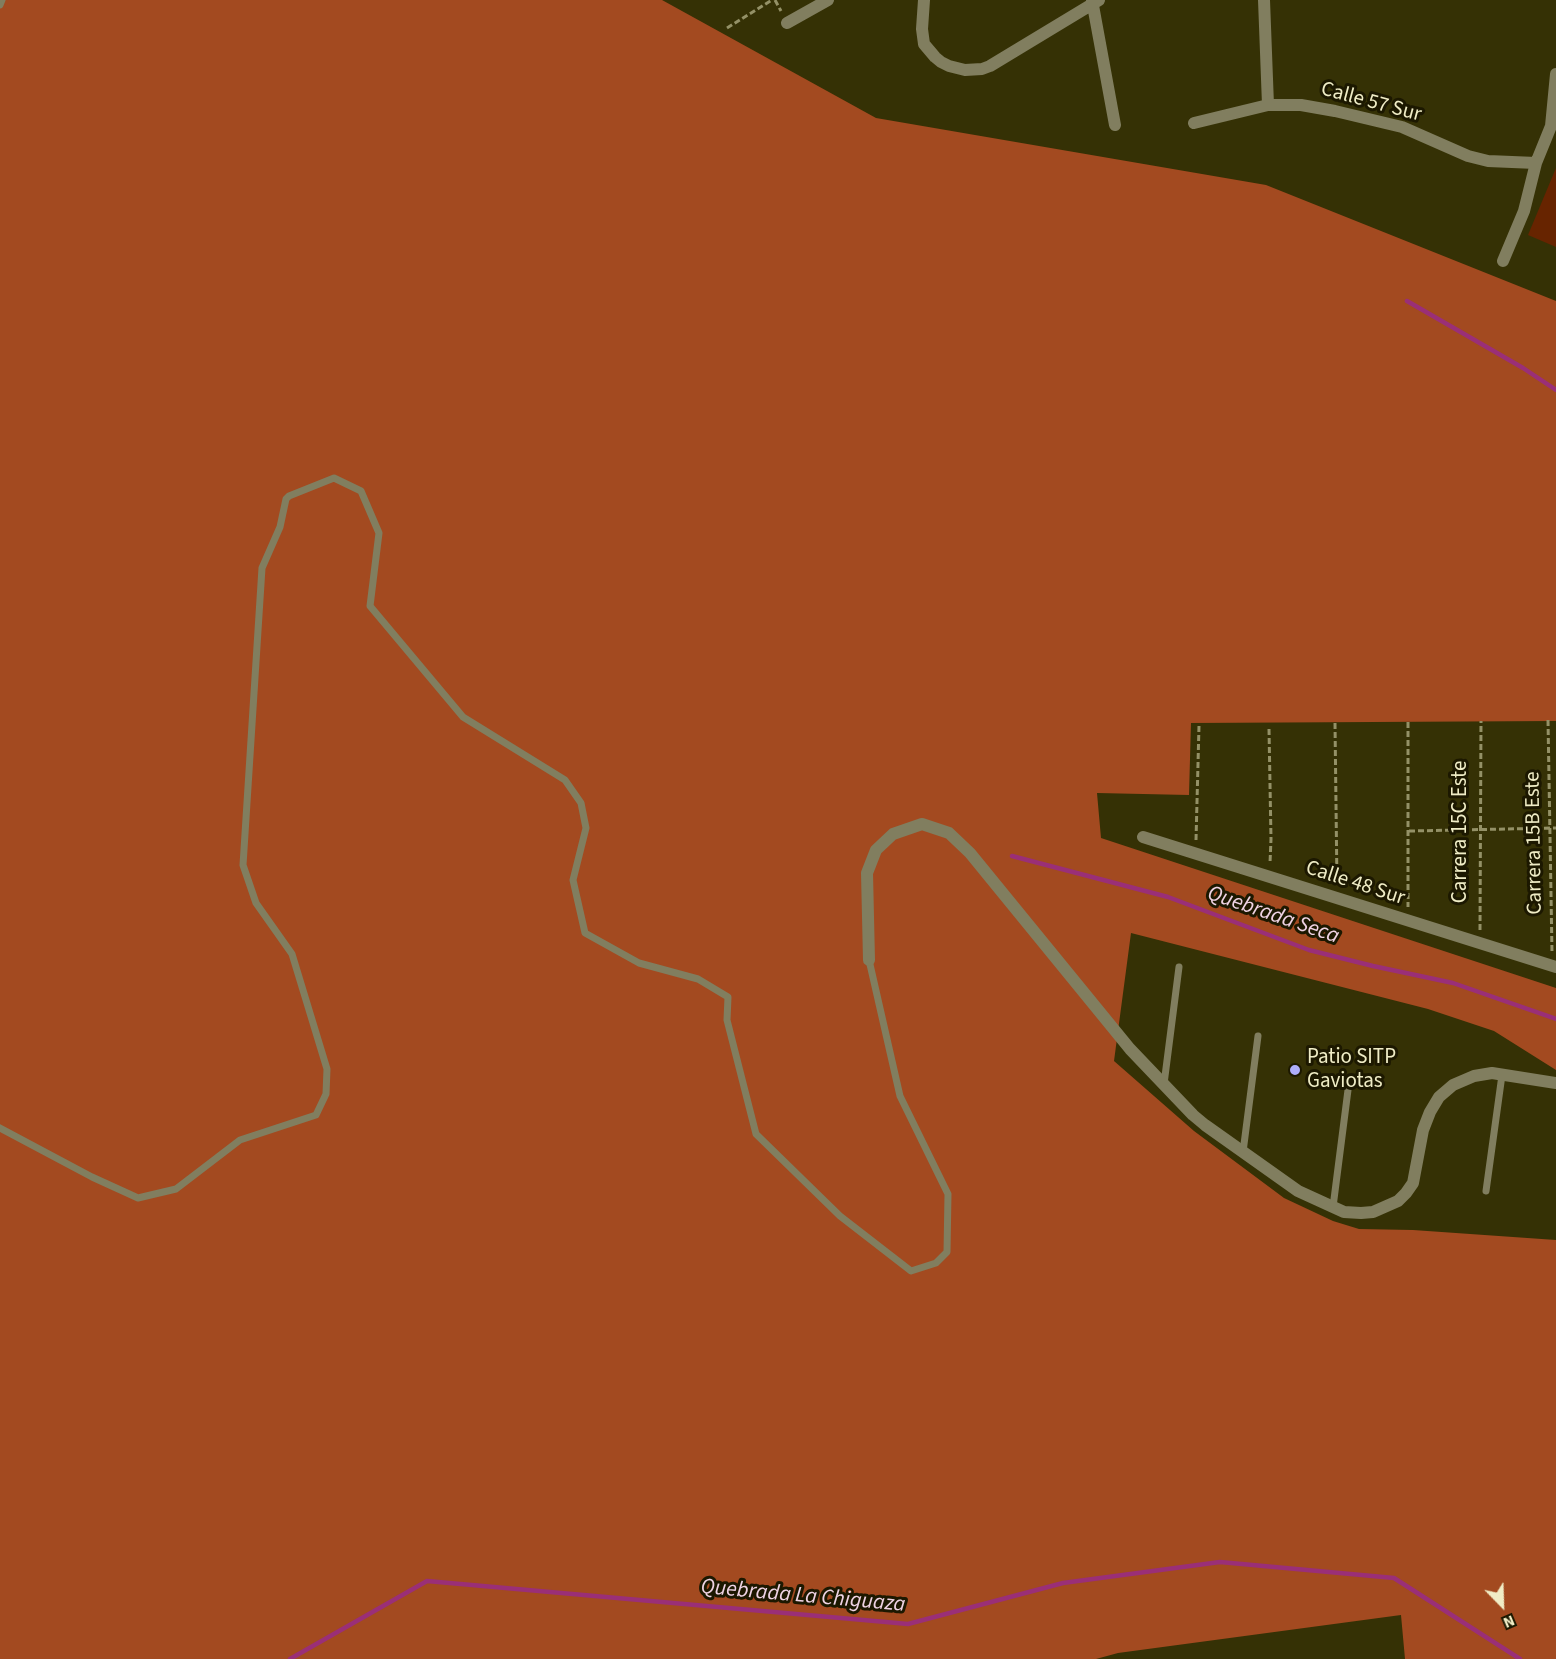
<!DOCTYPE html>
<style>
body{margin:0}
#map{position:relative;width:1556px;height:1659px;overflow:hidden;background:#353105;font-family:"Source Sans 3",sans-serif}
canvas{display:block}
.north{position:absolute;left:1472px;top:1575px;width:60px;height:60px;-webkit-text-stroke:4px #1c1800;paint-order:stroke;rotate:157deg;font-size:16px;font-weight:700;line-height:24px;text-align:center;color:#f0edc6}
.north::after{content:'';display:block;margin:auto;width:21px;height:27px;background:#f0edc6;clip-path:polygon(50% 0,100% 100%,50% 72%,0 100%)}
</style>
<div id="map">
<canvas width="1556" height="1659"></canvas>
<div class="north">N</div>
</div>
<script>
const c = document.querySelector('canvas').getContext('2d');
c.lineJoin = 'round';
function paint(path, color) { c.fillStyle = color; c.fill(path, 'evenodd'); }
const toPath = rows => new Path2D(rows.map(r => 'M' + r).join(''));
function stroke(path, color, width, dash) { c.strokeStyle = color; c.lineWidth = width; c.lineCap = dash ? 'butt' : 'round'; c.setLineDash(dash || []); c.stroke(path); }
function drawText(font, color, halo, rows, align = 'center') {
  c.font = font + ' "Source Sans 3",sans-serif'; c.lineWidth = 6; c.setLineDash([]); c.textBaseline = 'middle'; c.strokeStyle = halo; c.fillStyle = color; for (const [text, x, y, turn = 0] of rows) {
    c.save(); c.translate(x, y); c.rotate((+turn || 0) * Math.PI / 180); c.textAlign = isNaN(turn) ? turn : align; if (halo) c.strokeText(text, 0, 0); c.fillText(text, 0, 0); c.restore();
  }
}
paint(toPath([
 [1556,168,1556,247,1528,235]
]), '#672400');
paint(toPath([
 [0,0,662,0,876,118,1266,185,1556,301,1556,721,1191,723,1189,795,1097,793,1101,838,1556,988,1556,1070,1494,1031,1428,1009,1131,933,1114,1061,1194,1131,1284,1198,1333,1221,1359,1229,1413,1230,1556,1240,1556,1659,1405,1659,1401,1615,1118,1653,1096,1659,0,1659]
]), '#a34a20');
stroke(toPath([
 [1407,301,1523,368,1556,390],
 [1012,856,1168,897,1309,950,1373,966,1453,983,1556,1019],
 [290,1659,427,1581,908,1624,1063,1583,1220,1562,1394,1578,1520,1659]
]), '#9a2f77', 4.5);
stroke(toPath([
 [775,0,781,11],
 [727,28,772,0],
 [1548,720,1552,952],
 [1408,722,1408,907],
 [1335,723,1337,885],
 [1269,729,1271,839,1270,863],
 [1409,831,1556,828],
 [1196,840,1199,726],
 [1480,930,1481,721]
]), '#949167', 3, [6, 3]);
stroke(toPath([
 [0,5,2,0],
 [1164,1084,1179,967],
 [0,1128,92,1177,138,1198,176,1189,240,1140,316,1115,326,1094,327,1069,292,954,256,903,243,865,262,568,280,527,286,499,289,496,334,478,361,491,379,533,370,606,463,717,565,780,581,803,586,828,573,880,585,933,639,963,698,979,728,997,727,1020,756,1134,840,1216,911,1271,936,1263,947,1252,948,1194,900,1096,869,960],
 [1243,1152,1258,1036],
 [1486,1191,1502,1075],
 [1333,1207,1348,1090]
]), '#817e5f', 7);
stroke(toPath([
 [924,0,922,29,924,44,935,57,941,62,949,66,965,70,982,69,990,66,1099,0],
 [1092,0,1115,125],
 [1264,0,1268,105],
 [787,23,828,0],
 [1194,123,1268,105,1301,105,1335,111,1402,127,1468,156,1488,161,1536,163],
 [1503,261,1524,211,1536,163,1551,126,1556,74],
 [1143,837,1556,967],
 [869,960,867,873,876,850,893,834,922,824,949,833,970,853,1130,1049,1193,1115,1205,1125,1298,1191,1344,1212,1361,1213,1373,1212,1398,1201,1406,1193,1413,1183,1423,1130,1430,1112,1439,1097,1453,1085,1474,1076,1492,1073,1556,1083]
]), '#817e5f', 12);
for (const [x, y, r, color] of [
 [1295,1070,6,"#aeaefb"]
]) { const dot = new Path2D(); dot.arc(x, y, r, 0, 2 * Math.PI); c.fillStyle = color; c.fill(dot); stroke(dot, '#1c1800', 2); }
drawText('21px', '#f0edc6', '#1c1800', [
 ["Calle 57 Sur",1371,103,15],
 ["Carrera 15C Este",1461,832,-90],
 ["Carrera 15B Este",1535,843,-91],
 ["Calle 48 Sur",1355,884,18]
]);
drawText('21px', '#f0edc6', '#1c1800', [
 ["Patio SITP",1307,1058],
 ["Gaviotas",1307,1082]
], 'left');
drawText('italic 22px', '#efd3e3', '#1c1800', [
 ["Quebrada Seca",1273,916,19],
 ["Quebrada La Chiguaza",803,1597,5]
]);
</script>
